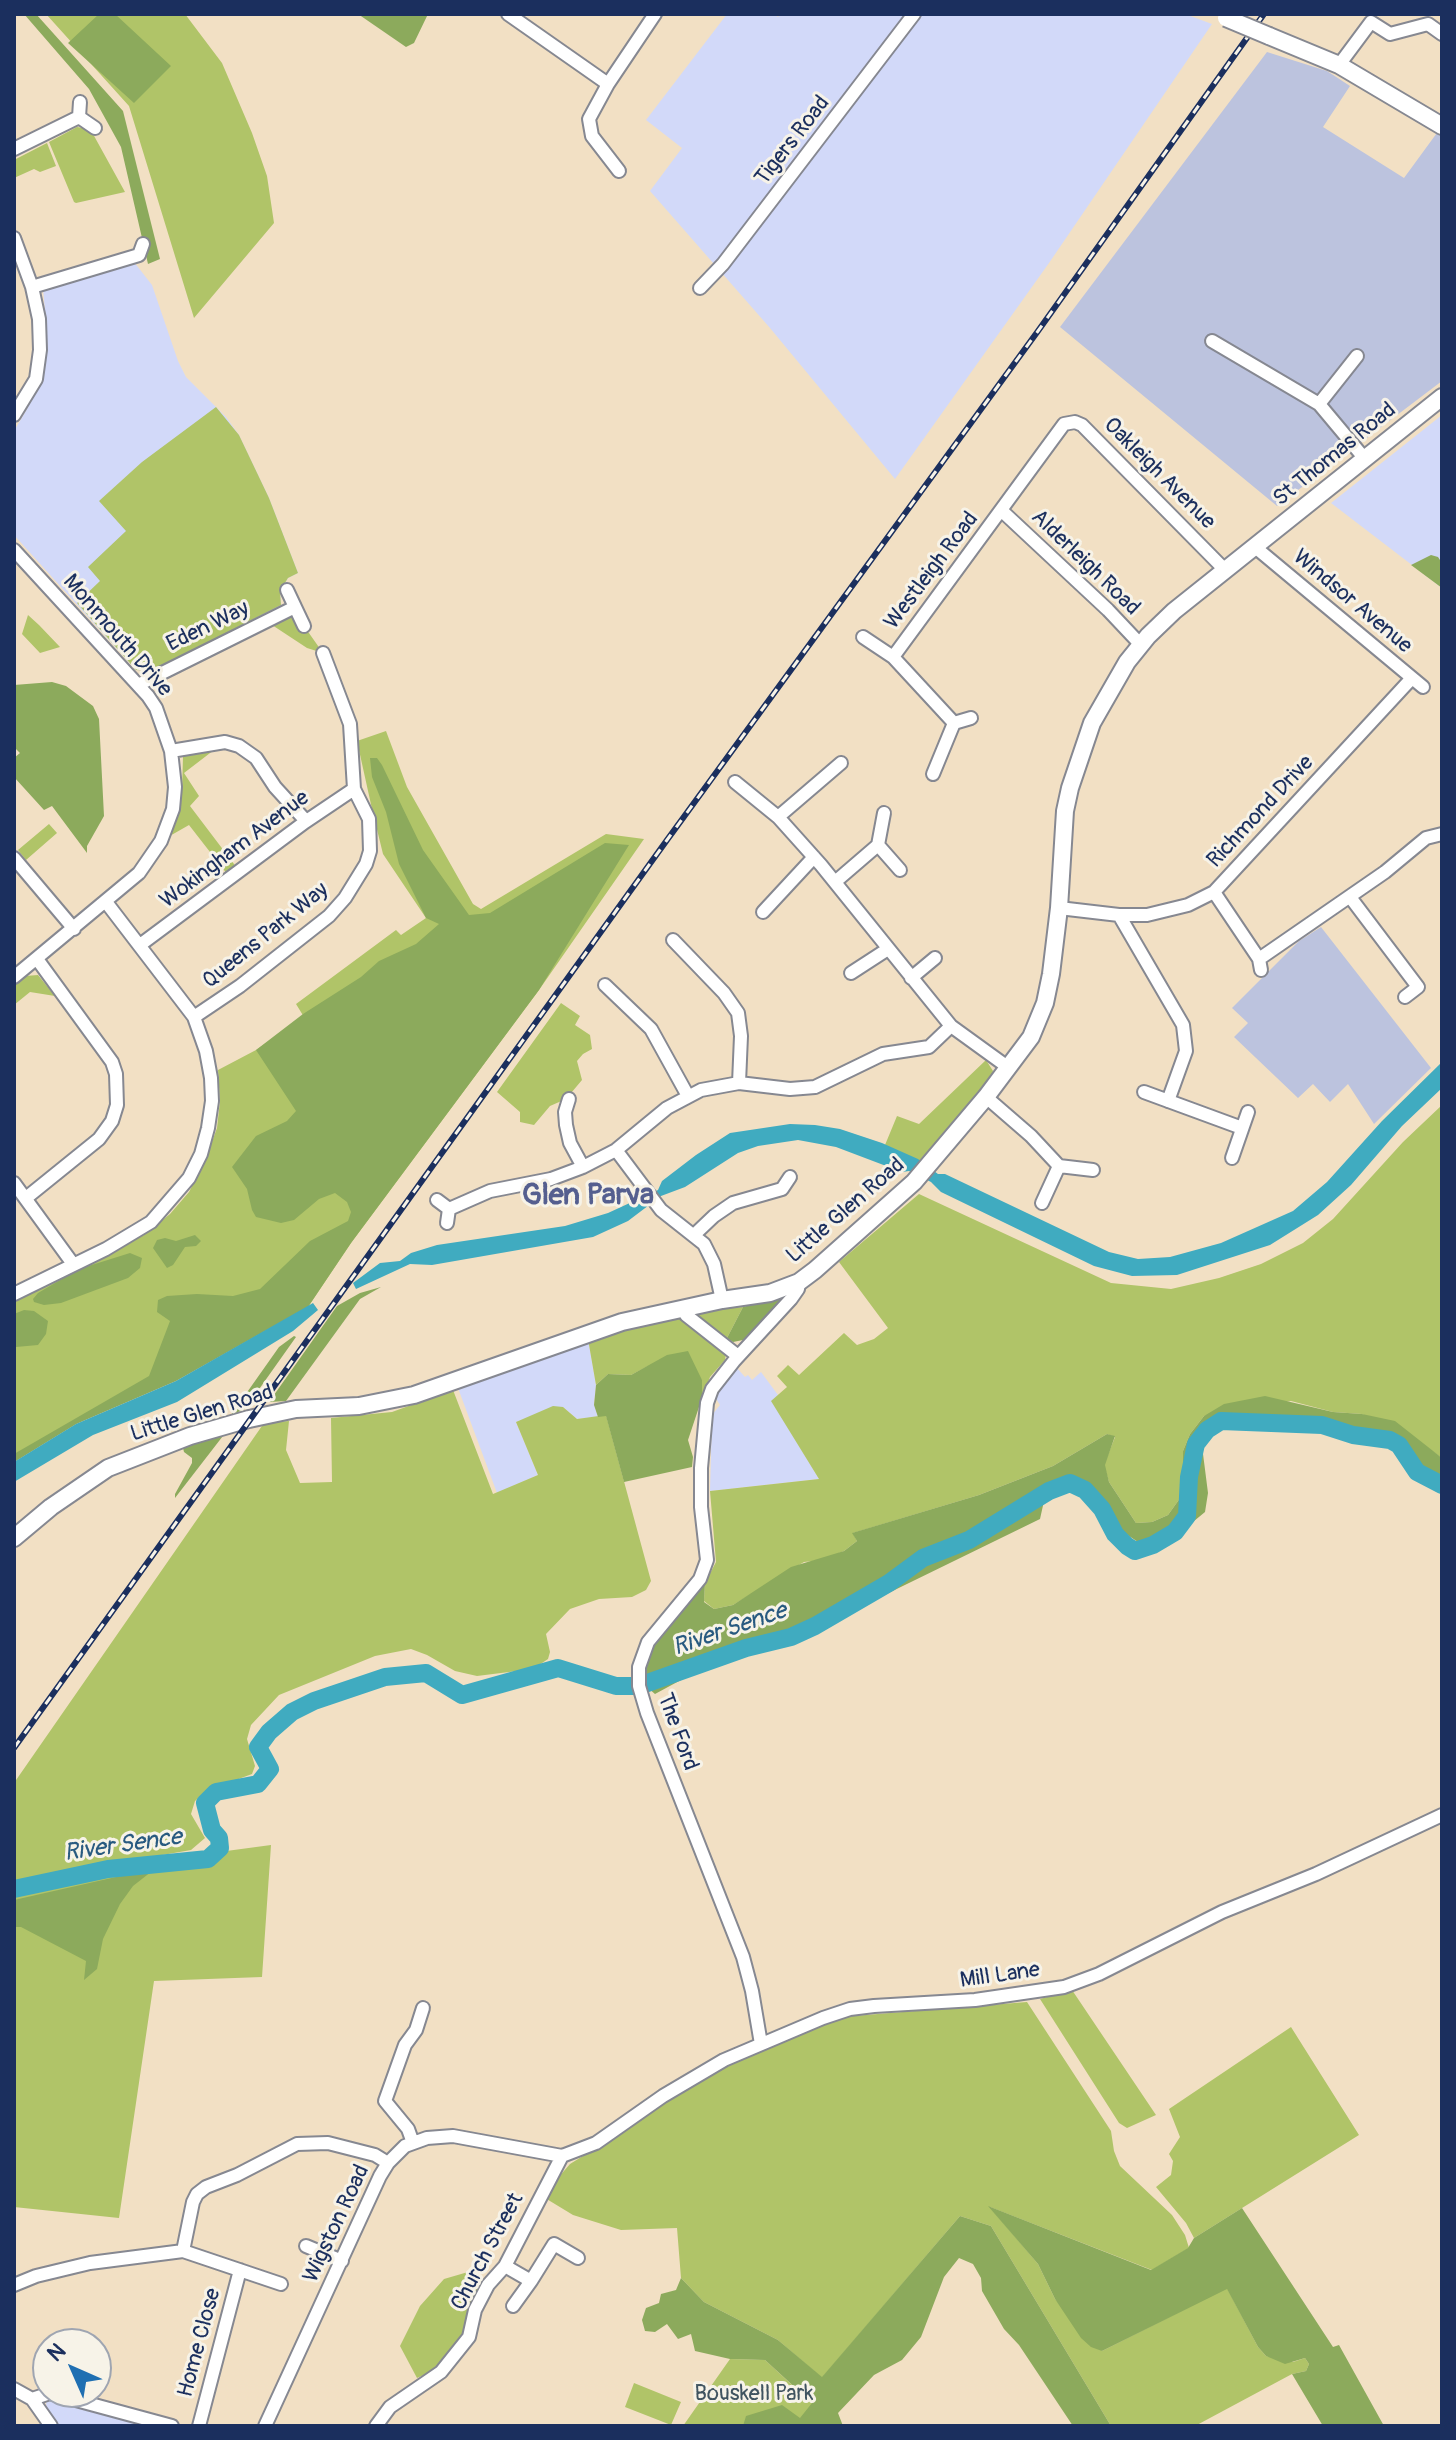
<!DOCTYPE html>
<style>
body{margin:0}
#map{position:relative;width:1456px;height:2440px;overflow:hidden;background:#f2e0c4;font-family:Pangolin,sans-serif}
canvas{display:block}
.frame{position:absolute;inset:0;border:16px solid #1b2f5e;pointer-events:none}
.north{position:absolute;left:32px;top:2328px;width:80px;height:80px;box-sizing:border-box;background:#f7f3e8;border:2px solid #9fa5b1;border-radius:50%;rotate:315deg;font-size:22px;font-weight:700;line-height:32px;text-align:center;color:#1b2f5e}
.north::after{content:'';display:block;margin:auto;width:28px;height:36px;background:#1f6fb2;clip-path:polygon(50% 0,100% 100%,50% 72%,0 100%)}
</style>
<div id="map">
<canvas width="1456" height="2440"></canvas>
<div class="frame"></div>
<div class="north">N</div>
</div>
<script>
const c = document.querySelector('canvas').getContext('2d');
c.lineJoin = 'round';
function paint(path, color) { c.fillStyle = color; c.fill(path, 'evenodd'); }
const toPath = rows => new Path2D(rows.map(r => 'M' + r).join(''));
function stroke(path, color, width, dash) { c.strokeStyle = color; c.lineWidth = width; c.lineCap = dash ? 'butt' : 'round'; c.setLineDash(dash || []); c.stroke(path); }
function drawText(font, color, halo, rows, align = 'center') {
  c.font = font + ' Pangolin,sans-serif'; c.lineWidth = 6; c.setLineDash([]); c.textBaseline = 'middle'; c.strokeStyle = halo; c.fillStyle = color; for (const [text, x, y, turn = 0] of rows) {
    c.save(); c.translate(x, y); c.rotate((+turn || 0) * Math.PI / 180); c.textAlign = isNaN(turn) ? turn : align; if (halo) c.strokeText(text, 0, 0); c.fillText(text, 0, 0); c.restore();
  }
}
paint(toPath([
 [727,14,774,14,778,17,780,14,1185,14,1212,24,1049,263,895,479,770,328,650,191,682,148,646,120],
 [134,262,152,285,178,361,186,377,226,417,239,435,269,498,298,573,288,578,280,591,281,605,151,671,136,670,14,535,14,431,27,409,40,378,45,355,47,332,43,289],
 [1442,415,1442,588,1331,503],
 [588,1339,596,1385,594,1404,598,1417,577,1419,563,1407,516,1422,538,1475,497,1493,458,1388],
 [737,1368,745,1377,748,1375,752,1380,761,1372,778,1395,772,1401,819,1479,710,1491,712,1415,720,1405,715,1397,717,1391],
 [49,2399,154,2426,60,2426,47,2410,46,2403]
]), '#d2d9f9');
paint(toPath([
 [1267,52,1327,71,1350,86,1323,127,1404,178,1442,126,1442,381,1277,506,1060,327],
 [1321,927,1431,1068,1374,1124,1348,1084,1330,1102,1313,1084,1298,1098,1234,1037,1248,1023,1232,1008,1299,941]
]), '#bcc3de');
paint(toPath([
 [46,14,185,14,222,63,252,133,267,176,274,223,194,318,129,106],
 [77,127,83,128,93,134,125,192,76,203,74,202,49,142],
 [47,143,56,166,40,172,34,169,14,178,14,160],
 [216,407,239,435,269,498,298,573,288,578,280,591,281,605,151,671,136,670,77,603,100,581,88,567,126,531,99,501,142,462],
 [295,607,304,626,323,653,307,648,269,623],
 [28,615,39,625,60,647,40,653,22,634],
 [386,731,407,787,473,904,481,909,606,834,644,839,539,990,351,1243,308,1307,76,1424,14,1462,14,1300,144,1235,170,1214,189,1192,205,1161,217,1128,220,1101,218,1070,256,1050,304,1017,296,1004,396,930,401,935,426,918,383,854,372,809,357,741],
 [214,750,184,773,199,796,190,806,240,872,231,879,189,825,161,841,182,791,183,756],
 [49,824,57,833,26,860,18,850],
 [38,975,55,996,30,992,14,1005,14,985,25,976],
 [561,1003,580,1016,575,1025,590,1035,592,1049,583,1054,577,1061,582,1080,566,1099,550,1106,534,1125,520,1122,520,1112,497,1092],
 [986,1060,993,1071,991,1080,919,1161,885,1145,897,1116,919,1124],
 [1442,1105,1442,1458,1422,1444,1362,1414,1333,1412,1291,1401,1204,1416,1190,1434,1183,1451,1183,1494,1168,1515,1152,1522,1136,1523,1109,1482,1104,1465,1115,1437,1107,1434,1053,1466,979,1495,853,1533,857,1541,844,1551,822,1560,804,1562,733,1605,714,1609,704,1601,705,1583,716,1562,710,1491,819,1479,771,1401,787,1387,777,1376,788,1365,799,1375,844,1333,857,1345,874,1339,888,1328,839,1262,919,1194,1111,1283,1171,1289,1219,1278,1261,1264,1303,1243,1333,1219,1403,1142],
 [743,1307,727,1338,696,1315,715,1309],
 [680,1316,722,1346,726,1354,725,1360,710,1377,702,1398,702,1380,648,1366,631,1375,608,1374,596,1385,588,1339],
 [453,1390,493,1494,538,1475,516,1422,553,1406,563,1407,577,1419,606,1415,651,1581,646,1590,632,1597,599,1599,570,1609,546,1634,550,1652,548,1659,533,1669,477,1676,455,1671,427,1655,411,1649,375,1656,279,1695,251,1725,247,1739,255,1766,252,1774,206,1791,195,1801,191,1814,205,1838,191,1850,14,1881,14,1783,264,1423,289,1421,286,1450,300,1483,332,1482,331,1418,392,1412],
 [271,1845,262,1977,154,1981,119,2218,14,2207,14,1893,152,1861],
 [1072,1990,1156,2115,1127,2128,1119,2123,1040,1999],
 [1027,2002,1111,2131,1114,2151,1120,2166,1172,2215,1185,2235,1189,2248,1152,2270,990,2207,1038,2264,1055,2299,1102,2351,1227,2288,1258,2347,1266,2356,1293,2362,1305,2358,1309,2364,1306,2371,1292,2374,1195,2426,1111,2426,991,2226,960,2216,822,2378,778,2340,704,2302,681,2278,677,2228,621,2230,573,2215,545,2198,557,2179,570,2164,620,2133,660,2103,697,2081,738,2060,825,2022,853,2016],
 [1291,2027,1359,2135,1194,2238,1186,2223,1156,2187,1171,2175,1173,2161,1169,2154,1180,2137,1169,2109],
 [468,2272,486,2280,465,2333,439,2368,417,2378,400,2346,420,2306,444,2279],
 [730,2359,765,2360,816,2407,830,2426,683,2426],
 [634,2383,681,2402,671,2425,625,2407]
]), '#b0c468');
paint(toPath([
 [24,14,36,14,123,111,160,259,148,264,121,147,89,89],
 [99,14,115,14,171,66,134,103,68,43],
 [358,14,428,14,414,43,406,47],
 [1431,555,1438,557,1442,563,1442,588,1411,565],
 [52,682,66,686,93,706,99,719,104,816,87,846,87,853,52,806,44,810,14,777,14,758,20,753,14,747,14,685],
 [370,758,377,758,382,765,423,850,469,915,490,913,605,843,629,845,539,990,351,1243,308,1307,176,1381,76,1424,14,1462,14,1454,149,1376,170,1321,157,1312,158,1300,167,1296,197,1294,233,1296,260,1289,310,1241,348,1221,351,1212,347,1202,335,1193,319,1199,294,1220,281,1223,256,1217,252,1210,247,1189,232,1167,256,1136,287,1121,296,1111,256,1050,303,1014,361,977,379,961,416,944,439,924,426,918,399,864,386,812,372,777],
 [195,1235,201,1241,196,1246,185,1247,173,1265,167,1268,153,1248,157,1240,165,1238,176,1241],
 [130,1253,142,1258,140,1268,128,1278,61,1303,44,1305,34,1302,33,1299,38,1293,79,1269],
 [381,1287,360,1299,286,1401,269,1402,337,1306,360,1293],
 [784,1295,785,1298,780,1304,743,1340,733,1342,727,1338,743,1307],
 [24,1310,34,1311,48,1321,46,1334,38,1345,16,1347,14,1314],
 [294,1336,296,1337,245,1409,231,1415,279,1347],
 [688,1351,702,1380,702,1398,688,1440,693,1457,692,1467,624,1482,606,1416,598,1417,594,1405,596,1385,608,1374,631,1375,667,1355],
 [1265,1396,1333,1412,1362,1414,1395,1421,1442,1458,1442,1479,1390,1444,1369,1436,1325,1424,1300,1427,1278,1419,1246,1417,1227,1423,1213,1433,1202,1446,1208,1493,1205,1512,1182,1531,1157,1542,1138,1542,1114,1526,1091,1493,1077,1489,1044,1501,1040,1519,823,1625,705,1667,655,1694,648,1688,644,1666,650,1653,657,1640,705,1583,704,1602,714,1609,733,1605,791,1567,844,1551,857,1541,852,1533,979,1495,1053,1466,1107,1434,1115,1436,1105,1465,1109,1482,1136,1523,1152,1522,1168,1515,1183,1494,1183,1451,1190,1434,1204,1416,1224,1404],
 [226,1432,175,1498,175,1494,192,1463,192,1458,184,1452,183,1448,187,1443],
 [156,1868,133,1886,120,1904,103,1939,97,1969,84,1980,86,1961,21,1927,14,1927,14,1900],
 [988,2206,1151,2270,1188,2248,1194,2238,1242,2208,1333,2347,1339,2345,1384,2426,1323,2426,1292,2374,1306,2371,1309,2364,1305,2358,1285,2364,1266,2356,1258,2347,1227,2289,1102,2351,1091,2347,1081,2338,1055,2299,1038,2264],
 [960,2216,991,2226,1111,2426,1073,2426,1019,2345,1004,2329,982,2291,981,2278,973,2264,959,2258,944,2277,921,2337,902,2360,874,2375,838,2413,843,2426,743,2426,746,2416,782,2405,800,2418,812,2403,765,2360,730,2359,695,2351,691,2334,678,2339,667,2324,655,2332,645,2331,642,2320,646,2308,659,2303,661,2294,676,2290,681,2278,704,2302,778,2340,822,2377]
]), '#8caa5c');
paint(toPath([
 [1442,1062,1442,1088,1402,1126,1351,1185,1318,1215,1270,1245,1177,1275,1132,1276,1094,1266,941,1192,931,1182,909,1171,902,1172,836,1147,798,1140,758,1146,738,1153,685,1187,661,1196,628,1221,593,1237,432,1265,410,1264,356,1289,353,1283,380,1263,400,1261,411,1253,437,1245,565,1226,608,1213,658,1190,662,1181,696,1155,730,1133,790,1124,815,1125,840,1129,882,1143,918,1159,938,1174,945,1174,1109,1252,1138,1259,1170,1257,1221,1243,1293,1211,1327,1182,1382,1121],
 [313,1303,318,1310,293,1331,177,1402,93,1435,14,1482,14,1462,76,1424,176,1381]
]), '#40abc0');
stroke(toPath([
 [14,1889,108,1869,208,1859,220,1848,219,1838,212,1830,205,1803,216,1792,258,1784,270,1769,258,1747,269,1732,292,1712,314,1701,385,1677,426,1673,462,1695,558,1668,616,1686,639,1686,746,1648,791,1637,815,1626,889,1583,923,1558,969,1540,1049,1491,1070,1483,1085,1490,1102,1509,1115,1534,1127,1546,1135,1551,1153,1545,1175,1532,1187,1516,1189,1477,1196,1444,1207,1430,1221,1421,1322,1425,1353,1435,1390,1440,1399,1445,1417,1472,1442,1485]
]), '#40abc0', 18);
const minor = toPath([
 [508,14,608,84],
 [1339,65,1371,22,1390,34,1428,24,1442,34],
 [79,117,95,128],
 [14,149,79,117,80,102],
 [619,171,592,136,589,119,608,84,655,14],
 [14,238,32,287,39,319,40,350,36,379,14,415],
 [32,287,139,255,143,244],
 [700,288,723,264,914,14],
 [1212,341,1319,404,1365,459],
 [1319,404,1357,356],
 [1002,511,1108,610,1141,645],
 [1255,547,1423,687],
 [14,550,148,696,156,708,171,751,175,787,173,809,161,841,139,873,14,977],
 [287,590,295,607],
 [863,637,893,657],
 [138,685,295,607,304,626],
 [954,723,971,718],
 [171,751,225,742,239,746,256,758,275,787,306,821],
 [933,774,954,723,893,657,1064,424,1075,422,1082,425,1226,571],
 [735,782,778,817,821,865,951,1026,1009,1068],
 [884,813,878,845,900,870],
 [778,817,841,763],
 [14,858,74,929],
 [835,882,878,845],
 [1214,892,1259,959,1261,970],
 [1350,897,1418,987,1405,997],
 [1059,908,1119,915,1147,915,1188,905,1214,892,1412,678],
 [763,912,814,857],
 [1119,915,1183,1025,1186,1051,1168,1101],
 [673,940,724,993,738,1013,741,1036,739,1083],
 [140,945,305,822,354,789],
 [1259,959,1385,872,1426,838,1442,834],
 [851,973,888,949],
 [911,978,935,958],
 [605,985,651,1029,688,1096],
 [194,1017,240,986,329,916,345,898,366,864,370,851,369,819,354,789,350,724,323,653],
 [1144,1092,1242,1128],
 [986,1097,1031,1136,1059,1166,1042,1203],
 [569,1099,565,1112,566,1125,570,1143,583,1167],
 [616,1150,661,1210,704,1244,714,1264,722,1300],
 [1232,1158,1248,1112],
 [1059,1166,1093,1170],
 [14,1183,73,1264],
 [26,1198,99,1139,112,1121,117,1105,116,1074,112,1062,37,959],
 [437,1200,449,1209,447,1223],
 [449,1209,490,1191,551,1179,583,1167,616,1150,667,1108,701,1090,739,1083,790,1089,815,1087,883,1054,929,1047,951,1026],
 [694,1235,714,1216,733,1203,782,1189,790,1177],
 [14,1294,106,1249,151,1222,189,1178,201,1154,208,1128,212,1101,211,1078,206,1051,194,1017,106,902],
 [683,1308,686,1315,738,1356],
 [761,2044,752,1991,743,1957,647,1713,639,1686,639,1667,648,1642,700,1579,707,1560,701,1507,701,1468,707,1403,712,1389,734,1361,791,1299,798,1289,799,1282],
 [413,2143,408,2129,385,2101,405,2045,416,2030,423,2008],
 [306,2246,342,2261],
 [183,2251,193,2202,197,2194,206,2187,237,2175,297,2144,328,2143,375,2155,388,2163],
 [505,2266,531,2281,513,2306],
 [531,2281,554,2244,578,2258],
 [14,2285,36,2276,90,2263,183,2251,281,2284],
 [14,2389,32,2399,51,2426],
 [32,2399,50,2393,172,2426],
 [199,2426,240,2270],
 [265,2426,380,2176,388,2163,405,2146,427,2138,453,2136,562,2156,596,2143,663,2096,724,2060,823,2018,850,2009,874,2006,975,2000,1064,1987,1099,1974,1222,1912,1316,1874,1442,1815],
 [376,2426,390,2407,441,2372,469,2337,475,2310,488,2285,505,2266,562,2156]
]);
const major = toPath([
 [1269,36,1339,65,1442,126],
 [14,1538,51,1507,108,1468,190,1436,249,1419,296,1409,359,1406,414,1395,622,1322,722,1300,770,1293,799,1282,815,1270,914,1182,986,1097,1031,1037,1045,1003,1051,974,1059,908,1065,811,1070,788,1092,723,1127,662,1148,636,1174,611,1442,397]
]);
stroke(minor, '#868891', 16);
stroke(major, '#868891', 20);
stroke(minor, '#fff', 12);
stroke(major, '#fff', 16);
const rail = toPath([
 [14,1748,667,840,1038,331,1264,14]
]);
stroke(rail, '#1b2f5e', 6);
stroke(rail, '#f7f3e8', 3, [9]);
const majorBridge = toPath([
 [1226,18,1269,36]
]);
stroke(majorBridge, '#868891', 20, []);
stroke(majorBridge, '#fff', 16);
drawText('22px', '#1b2f5e', '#f7f3e8', [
 ["Tigers Road",793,141,-52],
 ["St Thomas Road",1335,455,-39],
 ["Oakleigh Avenue",1159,474,45],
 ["Alderleigh Road",1085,563,44],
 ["Westleigh Road",932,571,-53],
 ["Windsor Avenue",1352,602,40],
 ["Eden Way",208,627,-26],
 ["Monmouth Drive",117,636,49],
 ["Richmond Drive",1261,812,-47],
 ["Wokingham Avenue",235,850,-37],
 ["Queens Park Way",266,936,-39],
 ["Little Glen Road",846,1211,-41],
 ["Little Glen Road",202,1414,-17],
 ["The Ford",677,1732,70],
 ["Mill Lane",1000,1976,-8],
 ["Wigston Road",337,2224,-65],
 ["Church Street",488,2252,-62],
 ["Home Close",200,2343,-75]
]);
drawText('22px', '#405460', '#f7f3e8', [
 ["Bouskell Park",754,2394]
]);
drawText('italic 24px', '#285a80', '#f7f3e8', [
 ["River Sence",730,1630,-19],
 ["River Sence",123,1846,-8]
]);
drawText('bold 30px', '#555f8f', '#f7f3e8', [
 ["Glen Parva",588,1196]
]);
</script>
